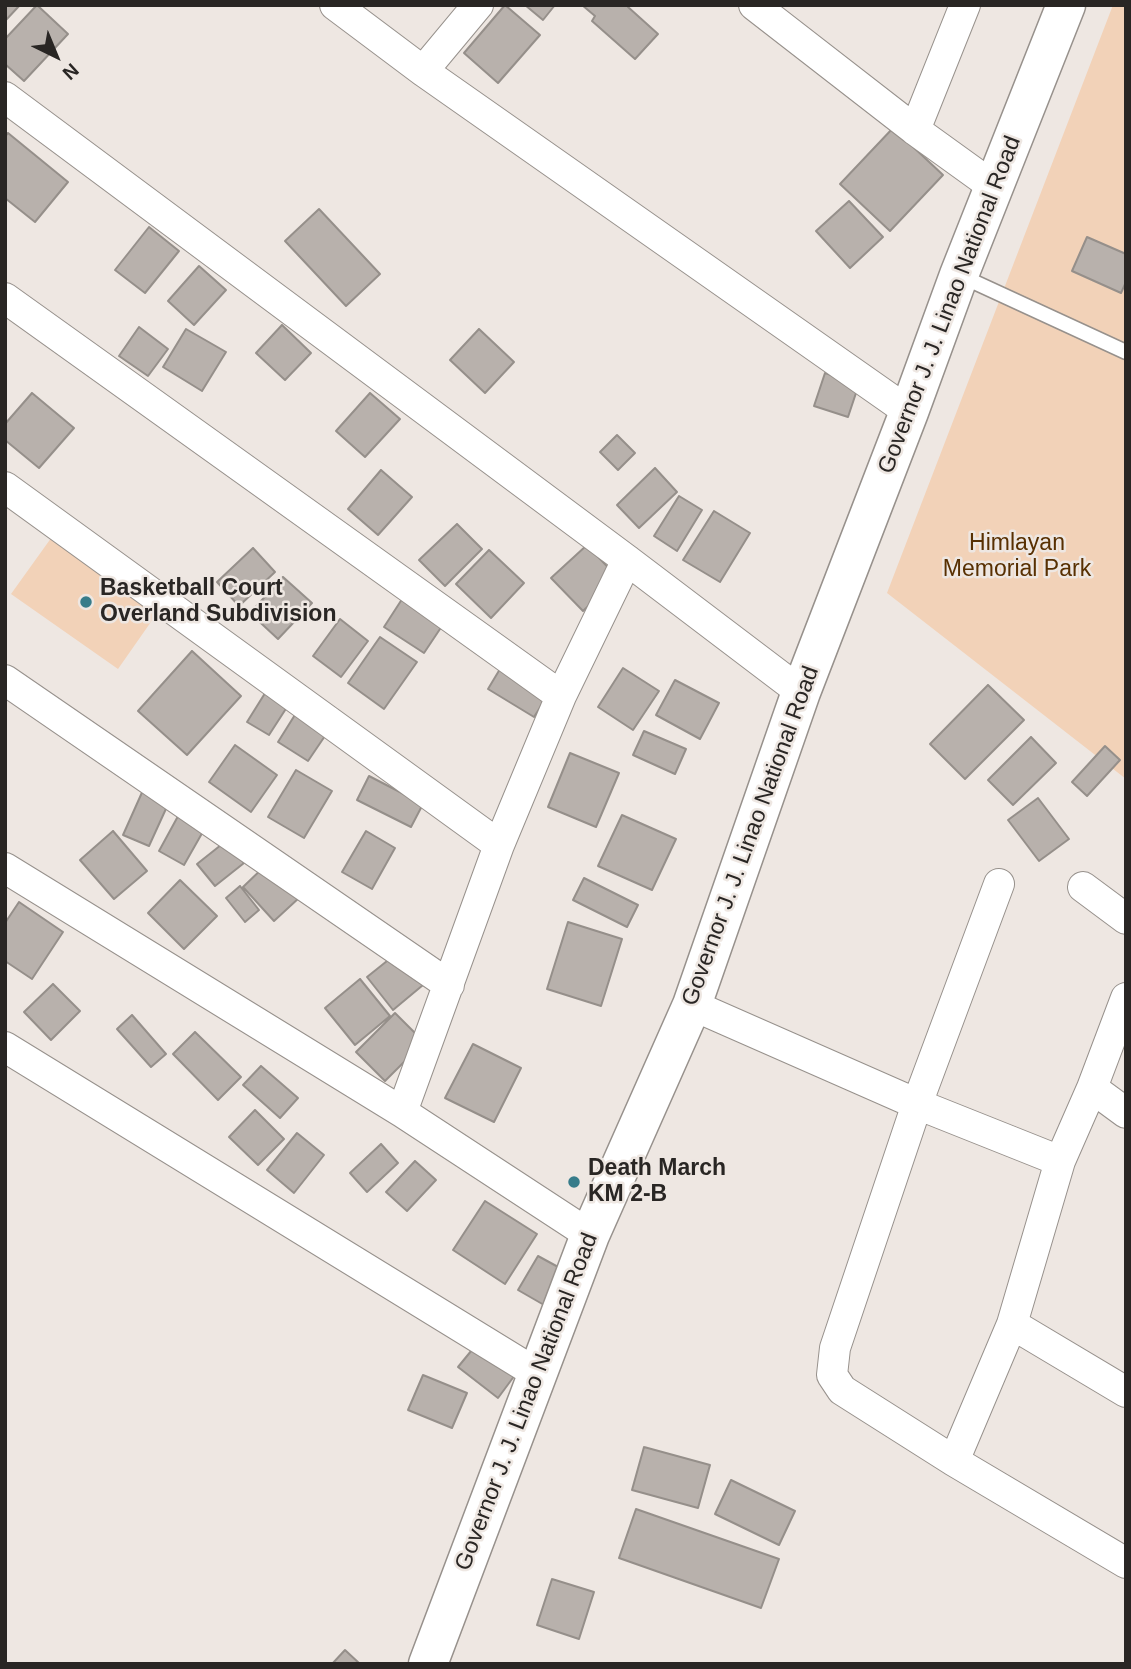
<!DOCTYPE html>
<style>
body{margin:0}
#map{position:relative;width:1131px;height:1669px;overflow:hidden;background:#eee7e2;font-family:Arial,sans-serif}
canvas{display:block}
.frame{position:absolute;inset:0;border:7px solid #292624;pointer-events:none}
.north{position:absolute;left:21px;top:21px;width:70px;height:70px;-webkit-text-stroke:5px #eee7e2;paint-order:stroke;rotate:137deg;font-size:19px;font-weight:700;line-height:28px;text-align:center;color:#292624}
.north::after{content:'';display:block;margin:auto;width:24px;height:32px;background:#292624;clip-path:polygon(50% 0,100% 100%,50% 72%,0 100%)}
</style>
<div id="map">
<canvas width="1131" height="1669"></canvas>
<div class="frame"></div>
<div class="north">N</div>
</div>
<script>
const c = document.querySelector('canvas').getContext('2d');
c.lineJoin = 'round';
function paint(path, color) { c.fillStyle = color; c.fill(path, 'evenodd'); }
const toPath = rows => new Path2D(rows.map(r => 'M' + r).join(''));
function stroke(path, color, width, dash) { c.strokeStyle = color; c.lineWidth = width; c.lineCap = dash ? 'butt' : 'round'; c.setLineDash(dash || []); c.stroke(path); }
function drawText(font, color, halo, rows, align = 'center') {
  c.font = font + ' Arial,sans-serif'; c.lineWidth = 5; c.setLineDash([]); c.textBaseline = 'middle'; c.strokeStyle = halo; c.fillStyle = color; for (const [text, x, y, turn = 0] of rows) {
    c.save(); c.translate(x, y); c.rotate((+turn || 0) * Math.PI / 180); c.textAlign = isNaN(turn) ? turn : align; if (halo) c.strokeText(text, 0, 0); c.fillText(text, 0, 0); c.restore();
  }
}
paint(toPath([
 [1113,5,1126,5,1126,779,887,593],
 [54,534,160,609,118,669,11,594]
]), '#f2d2b8');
const building = toPath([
 [5,5,20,5,5,21,5,5],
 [37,5,68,34,24,81,5,64,5,39,37,5],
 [505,5,540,35,498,83,464,53,505,5],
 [525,5,555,5,543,20,525,5],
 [582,5,629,5,628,7,658,34,635,59,592,21,595,16,582,5],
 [893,128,943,175,890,231,840,184,893,128],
 [8,133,68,182,35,222,5,198,5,137,8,133],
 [849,201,883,237,850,268,816,231,849,201],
 [319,209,380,274,346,306,285,241,319,209],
 [149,227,179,251,145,293,115,270,149,227],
 [1087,237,1126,254,1126,282,1121,293,1072,271,1087,237],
 [199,266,226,290,194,325,168,301,199,266],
 [282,325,311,353,285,380,256,353,282,325],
 [139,327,168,349,148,376,119,356,139,327],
 [186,329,226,352,202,391,163,367,186,329],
 [479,329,514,362,485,393,450,360,479,329],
 [825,373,859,384,848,417,814,406,825,373],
 [32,393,74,428,39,468,5,440,5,424,32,393],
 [370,393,400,419,365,457,336,431,370,393],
 [617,435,635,453,618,470,600,452,617,435],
 [655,468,677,492,639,528,617,505,655,468],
 [381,470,412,497,378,535,348,509,381,470],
 [679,496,702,510,677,551,654,536,679,496],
 [714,511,750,533,720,582,683,560,714,511],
 [457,524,482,549,445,586,419,560,457,524],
 [587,545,618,578,583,611,551,578,587,545],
 [253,548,275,572,239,606,217,582,253,548],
 [489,550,524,583,491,618,456,584,489,550],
 [283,577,312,603,278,639,250,613,283,577],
 [406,593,446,620,424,653,384,627,406,593],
 [340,619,368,641,341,677,313,656,340,619],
 [380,637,417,662,384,709,348,683,380,637],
 [192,651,241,696,187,755,138,711,192,651],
 [503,664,550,692,534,717,488,689,503,664],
 [623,668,659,691,633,730,598,707,623,668],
 [675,680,719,703,700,739,656,715,675,680],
 [988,685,1024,720,965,779,930,744,988,685],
 [267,690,289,704,269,735,247,722,267,690],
 [298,710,329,730,308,761,278,742,298,710],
 [644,731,686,749,675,774,633,755,644,731],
 [1031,737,1056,763,1013,805,988,780,1031,737],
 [235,745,277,775,251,812,209,782,235,745],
 [1105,746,1120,760,1087,796,1072,782,1105,746],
 [570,753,619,773,596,827,548,807,570,753],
 [296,770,332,791,304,838,268,817,296,770],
 [369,776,423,804,411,827,357,800,369,776],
 [144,788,170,800,149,846,123,835,144,788],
 [1038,798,1069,839,1039,861,1008,820,1038,798],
 [183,807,209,821,184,865,159,851,183,807],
 [622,815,676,839,652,890,598,866,622,815],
 [113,831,147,871,114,899,80,860,113,831],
 [366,831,395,848,372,889,342,872,366,831],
 [226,841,244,863,215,886,197,864,226,841],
 [268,863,300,897,274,921,243,887,268,863],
 [584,878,638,905,627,927,573,900,584,878],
 [180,880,217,916,184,949,148,913,180,880],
 [240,886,259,910,245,922,226,898,240,886],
 [19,902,63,932,32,979,5,961,5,923,19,902],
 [568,922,622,939,601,1006,547,989,568,922],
 [397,953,423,985,393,1010,367,977,397,953],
 [360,979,390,1016,355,1045,325,1008,360,979],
 [53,984,80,1011,51,1040,24,1012,53,984],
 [395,1013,424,1042,385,1081,356,1052,395,1013],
 [132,1015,166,1054,151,1067,117,1029,132,1015],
 [195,1032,241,1077,218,1100,173,1054,195,1032],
 [473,1044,521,1068,494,1122,445,1098,473,1044],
 [261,1066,298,1098,280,1118,243,1085,261,1066],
 [255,1110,284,1139,258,1165,229,1137,255,1110],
 [297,1133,324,1155,294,1193,267,1170,297,1133],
 [381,1144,398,1163,367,1192,350,1173,381,1144],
 [415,1161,436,1180,407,1211,386,1192,415,1161],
 [485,1201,537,1234,505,1284,453,1250,485,1201],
 [538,1256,571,1274,551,1309,518,1290,538,1256],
 [476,1345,515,1375,498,1398,458,1367,476,1345],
 [423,1375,467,1393,452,1428,408,1410,423,1375],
 [644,1447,710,1465,698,1508,632,1490,644,1447],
 [731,1480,795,1511,779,1545,715,1514,731,1480],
 [636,1509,779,1559,761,1608,619,1558,636,1509],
 [552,1579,594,1592,579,1639,537,1625,552,1579],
 [345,1650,360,1664,332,1664,345,1650]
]);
paint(building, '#b8b1ac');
stroke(building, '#958f8a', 2);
const lane = toPath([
 [959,275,1126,352]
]);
const street = toPath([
 [335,5,423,71,909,412],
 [754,5,915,130,994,187],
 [423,71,478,5],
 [5,97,627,560,801,692],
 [915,130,965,5],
 [5,298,561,696],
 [5,487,499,845],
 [5,680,449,985],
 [5,868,402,1112,590,1235],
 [999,884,917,1104,835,1348,832,1375,842,1390,954,1461,1126,1563],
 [1083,887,1126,919],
 [692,1005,917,1104,1060,1161],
 [5,1047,536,1373],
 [1092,1088,1126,1113],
 [402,1112,499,845,561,696,627,560],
 [1012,1324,1126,1392],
 [954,1461,1012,1324,1060,1161,1092,1088,1126,998]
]);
const primary = toPath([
 [428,1664,590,1235,692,1005,801,692,909,412,959,275,1066,5]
]);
stroke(lane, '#97918c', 17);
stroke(street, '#97918c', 32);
stroke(primary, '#97918c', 41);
stroke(lane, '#fff', 14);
stroke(street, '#fff', 30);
stroke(primary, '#fff', 38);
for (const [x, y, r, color] of [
 [86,602,7,"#377c8a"],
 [574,1182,7,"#377c8a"]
]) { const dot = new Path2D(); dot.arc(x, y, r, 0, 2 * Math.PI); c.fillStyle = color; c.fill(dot); stroke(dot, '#eee7e2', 2.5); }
drawText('23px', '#292624', '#eee7e2', [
 ["Governor J. J. Linao National Road",950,305,-69],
 ["Governor J. J. Linao National Road",751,836,-70],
 ["Governor J. J. Linao National Road",527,1402,-69]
]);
drawText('23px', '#583002', '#eee7e2', [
 ["Himlayan",1017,544],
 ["Memorial Park",1017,570]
]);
drawText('bold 23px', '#292624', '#eee7e2', [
 ["Basketball Court",100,589],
 ["Overland Subdivision",100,615],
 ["Death March",588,1169],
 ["KM 2-B",588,1195]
], 'left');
</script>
